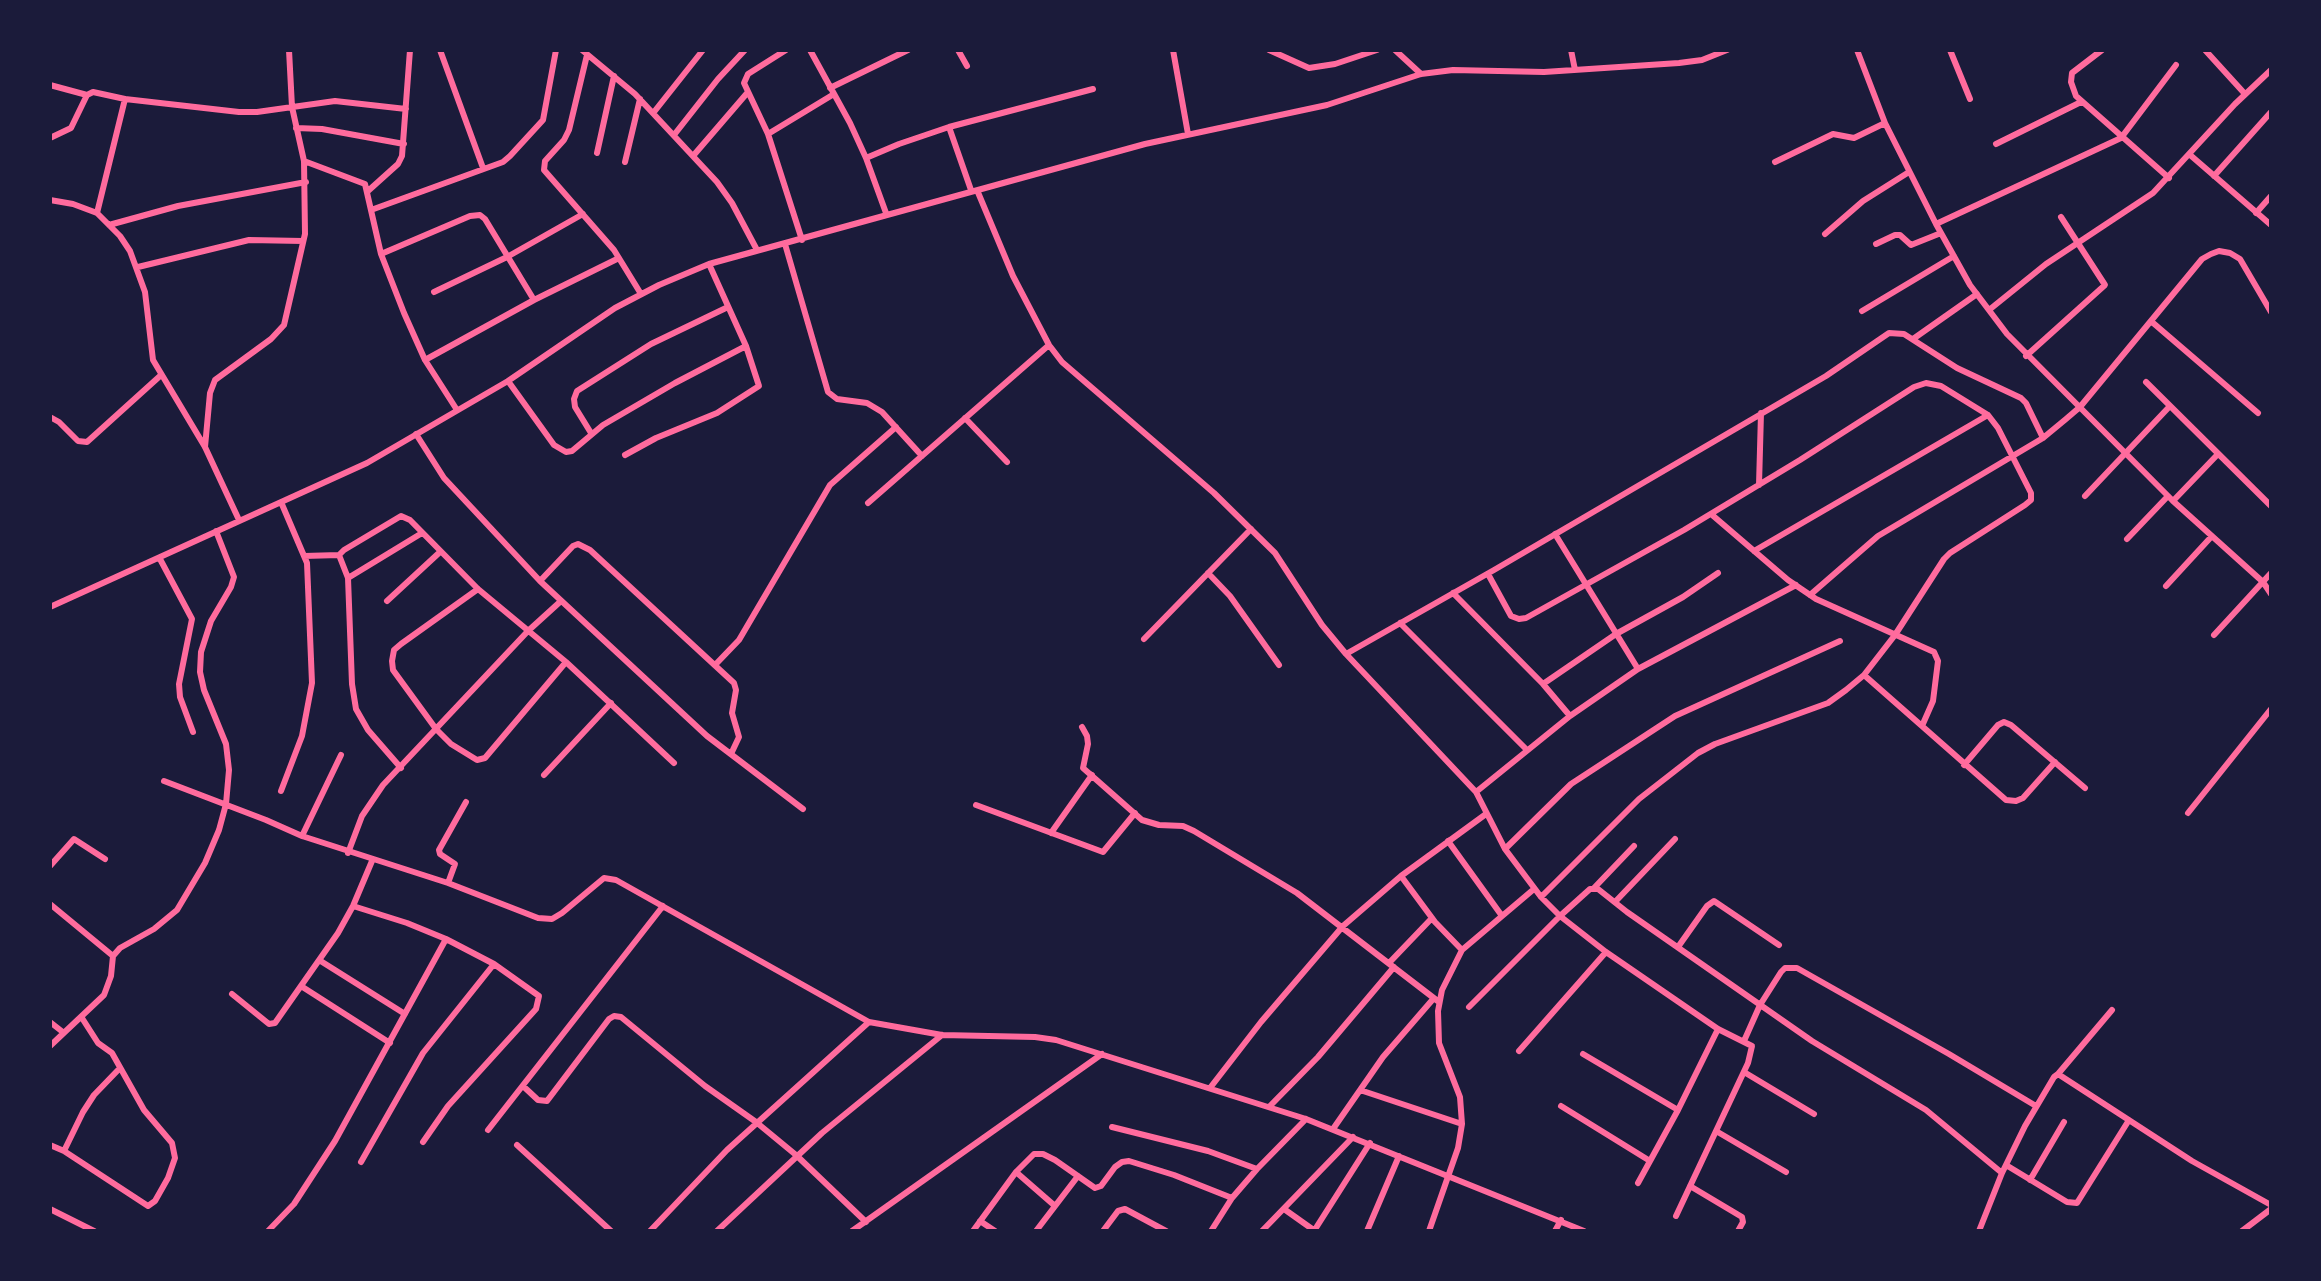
<!DOCTYPE html>
<style>
body{margin:0}
#map{position:relative;width:2321px;height:1281px;overflow:hidden;background:#1b1b3a;font-family:"Roboto Condensed",sans-serif}
canvas{display:block}
.frame{position:absolute;inset:0;border:52px solid #1b1b3a;pointer-events:none}
</style>
<div id="map">
<canvas width="2321" height="1281"></canvas>
<div class="frame"></div>
</div>
<script>
const c = document.querySelector('canvas').getContext('2d');
c.lineJoin = 'round';
const toPath = rows => new Path2D(rows.map(r => 'M' + r).join(''));
function stroke(path, color, width, dash) { c.strokeStyle = color; c.lineWidth = width; c.lineCap = dash ? 'butt' : 'round'; c.setLineDash(dash || []); c.stroke(path); }
stroke(toPath([
 [440,50,483,168],
 [582,50,635,94,717,182,732,203,757,250],
 [786,50,748,74,744,83,768,134,802,240],
 [810,50,850,123,866,158,886,213],
 [958,50,967,66],
 [1173,50,1188,134],
 [1269,50,1309,68,1335,64,1377,50],
 [1395,50,1421,74],
 [1571,50,1575,70],
 [1857,50,1885,123,1936,224,1970,285,2007,334,2173,501,2263,582,2271,594],
 [1950,50,1970,99],
 [2102,50,2072,73,2071,82,2076,96,2169,178],
 [2205,50,2245,94],
 [587,55,569,130,564,140,545,161,544,170,614,250,641,294],
 [50,85,87,95],
 [830,88,908,50],
 [654,112,703,50],
 [949,127,971,190],
 [296,128,322,129,404,144],
 [768,134,834,94],
 [674,135,718,79,745,50],
 [50,138,71,128,87,95,93,92,125,99,239,112,257,112,335,101,406,109],
 [1996,144,2081,102],
 [597,153,614,76],
 [2189,154,2271,225],
 [693,156,748,92],
 [866,158,899,144,949,127,1093,89],
 [304,161,365,184,381,254,404,313,425,360,457,410],
 [625,162,640,99],
 [1775,162,1833,134,1854,138,1885,123],
 [2214,176,2271,112],
 [977,190,1013,276,1049,345,1062,362,1214,493,1275,553,1322,625,1346,654,1476,792,1505,849,1541,897,1560,916,1606,952,1718,1029,1752,1046,1748,1063,1676,1216],
 [368,191,398,164,402,156,410,50],
 [50,200,73,204,97,213,120,236,130,251,145,292,153,360,205,447,239,520],
 [371,210,503,162,510,156,543,120,556,50],
 [97,213,125,99],
 [2256,213,2271,196],
 [1936,224,2121,138,2176,65],
 [109,225,178,206,306,182],
 [1825,234,1863,201,1909,172],
 [785,244,828,392,837,399,867,403,882,412,922,456],
 [1876,244,1895,235,1900,235,1911,245,1941,233],
 [381,254,470,216,480,215,485,219,534,300],
 [138,267,249,240,303,241],
 [434,292,507,257,583,214],
 [1989,310,2046,264,2153,193,2235,104,2271,70],
 [1862,311,1954,256],
 [2152,322,2258,413],
 [1913,339,1977,294],
 [2026,356,2105,285,2061,217],
 [425,360,534,300,619,258],
 [508,381,554,445,566,452,572,451,603,425,675,383,746,346],
 [2146,382,2271,506],
 [50,417,59,422,78,441,87,442,160,376],
 [965,418,1007,462],
 [591,433,575,407,574,399,577,391,651,344,728,307],
 [416,434,444,478,540,581,707,736,803,809],
 [205,447,210,393,215,380,271,339,284,325,305,234,304,161,292,107,289,50],
 [625,455,656,438,717,413,759,386,746,346,709,264],
 [1759,485,1761,413],
 [2085,496,2170,406],
 [2173,501,2218,454],
 [868,503,1049,345],
 [1711,514,1788,580,1816,599,1934,652,1938,661,1933,701,1922,726],
 [1555,534,1638,669],
 [2127,539,2168,496],
 [1754,551,1988,415],
 [304,556,339,555],
 [160,559,192,619,179,684,180,697,193,732],
 [1208,573,1230,596,1279,665],
 [1488,574,1511,616,1519,619,1526,618,1684,530,1800,460,1914,387,1926,383,1941,386,1988,415,1998,428,2031,493,2031,500,2025,505,1950,553,1944,559,1895,635,1864,675,1846,690,1828,703,1715,744,1698,753,1639,799,1541,897],
 [348,578,422,533],
 [540,581,573,546,578,544,590,550,734,683,736,690,732,713,739,737,731,754],
 [2166,586,2212,536],
 [478,589,401,644,394,650,392,661,393,670,436,729,451,744,477,760,485,758,566,662],
 [1453,593,1543,684,1570,716],
 [1810,595,1878,536,2043,438,2066,419,2080,407,2202,259,2211,254,2219,251,2230,253,2240,259,2271,312],
 [387,601,440,552],
 [50,607,367,463,508,381,615,308,659,285,709,264,1145,144,1327,105,1421,74,1453,70,1544,72,1679,63,1702,60,1727,50],
 [1400,623,1526,749],
 [2214,635,2271,573],
 [1144,639,1251,529],
 [1346,654,1494,570,1826,376,1889,333,1904,334,1957,368,2021,398,2026,403,2043,438],
 [715,665,739,640,830,485,896,427],
 [1864,675,2006,800,2016,801,2023,798,2055,762],
 [1543,684,1616,634,1683,597,1718,573],
 [1082,727,1087,736,1088,744,1083,768,1142,820,1159,825,1183,826,1194,831,1297,893,1439,1002],
 [1964,765,1998,725,2004,722,2011,725,2085,788],
 [401,768,368,730,356,709,352,684,348,578,339,555,344,550,401,516,410,520,478,589,566,662,674,763],
 [544,775,611,703],
 [164,781,266,820,302,836,448,883,538,918,552,919,562,913,604,878,616,880,869,1022,942,1035,1035,1037,1056,1040,1306,1119,1584,1231],
 [281,791,302,736,312,683,307,563,281,502],
 [1476,792,1570,716,1638,669,1796,585],
 [976,805,1103,852,1135,813],
 [2188,813,2271,709],
 [1051,833,1092,775],
 [302,836,341,755],
 [1448,841,1502,916],
 [1505,849,1571,784,1675,716,1840,641],
 [348,853,362,816,383,785,528,631,561,601],
 [50,866,74,839,105,859],
 [1401,876,1435,922,1462,950],
 [448,883,455,864,440,854,439,850,466,802],
 [1594,888,1634,846],
 [1615,902,1675,839],
 [50,904,113,956],
 [353,906,407,923,446,939,494,964,539,996,536,1009,448,1106,423,1142],
 [1678,947,1707,906,1714,901,1779,945],
 [319,960,405,1014],
 [1389,963,1432,918],
 [301,986,390,1043],
 [232,994,269,1024,275,1023,338,933,353,906,372,861],
 [1469,1007,1560,916,1590,889,1598,889,1627,912,1812,1041,1926,1110,2002,1173],
 [50,1022,64,1033],
 [1744,1041,1760,1005,1781,972,1785,968,1797,968,1949,1054,2036,1106],
 [50,1046,104,995,111,976,113,956,120,948,154,929,177,910,205,863,219,830,226,804,229,770,226,744,204,690,200,672,201,652,211,621,231,587,234,577,216,531],
 [1519,1051,1606,952],
 [1583,1054,1678,1110],
 [1744,1072,1814,1114],
 [2058,1074,2112,1010],
 [523,1086,538,1100,547,1101,609,1019,614,1016,621,1017,705,1086,756,1122,796,1155,866,1222],
 [1210,1088,1261,1022,1343,926,1401,876,1486,814],
 [1360,1090,1462,1124],
 [1561,1106,1650,1161],
 [1269,1107,1318,1057,1394,967],
 [1112,1127,1208,1151,1257,1169],
 [1333,1129,1383,1057,1434,998],
 [488,1130,663,906],
 [1716,1131,1786,1172],
 [50,1145,64,1151,148,1206,155,1201,168,1178,175,1158,172,1143,144,1110,112,1053,98,1043,82,1018],
 [517,1145,611,1231],
 [64,1151,83,1112,94,1095,120,1068],
 [361,1162,423,1053,494,964],
 [2006,1165,2067,1202,2077,1203,2129,1120],
 [1016,1172,1055,1206],
 [2030,1180,2064,1122],
 [1638,1183,1678,1110,1718,1029],
 [1690,1186,1742,1217,1743,1222,1738,1231],
 [50,1209,94,1231],
 [1284,1209,1315,1231],
 [980,1221,995,1231],
 [268,1231,294,1204,335,1141,446,939],
 [650,1231,727,1150,869,1022],
 [717,1231,822,1133,942,1035],
 [852,1231,1102,1054],
 [973,1231,1016,1172,1034,1154,1043,1154,1055,1160,1095,1188,1101,1186,1115,1167,1122,1162,1129,1161,1174,1175,1232,1198],
 [1036,1231,1078,1176],
 [1103,1231,1118,1211,1125,1209,1166,1231],
 [1211,1231,1232,1198,1257,1169,1306,1119],
 [1262,1231,1353,1137],
 [1314,1231,1370,1143],
 [1367,1231,1399,1156],
 [1429,1231,1458,1148,1462,1124,1460,1097,1439,1043,1438,1011,1442,990,1462,950,1534,889],
 [1555,1231,1561,1220],
 [1979,1231,2002,1173,2025,1126,2054,1077,2058,1074,2192,1161,2271,1205],
 [2242,1231,2271,1209]
]), '#ff6b9d', 6);
</script>
